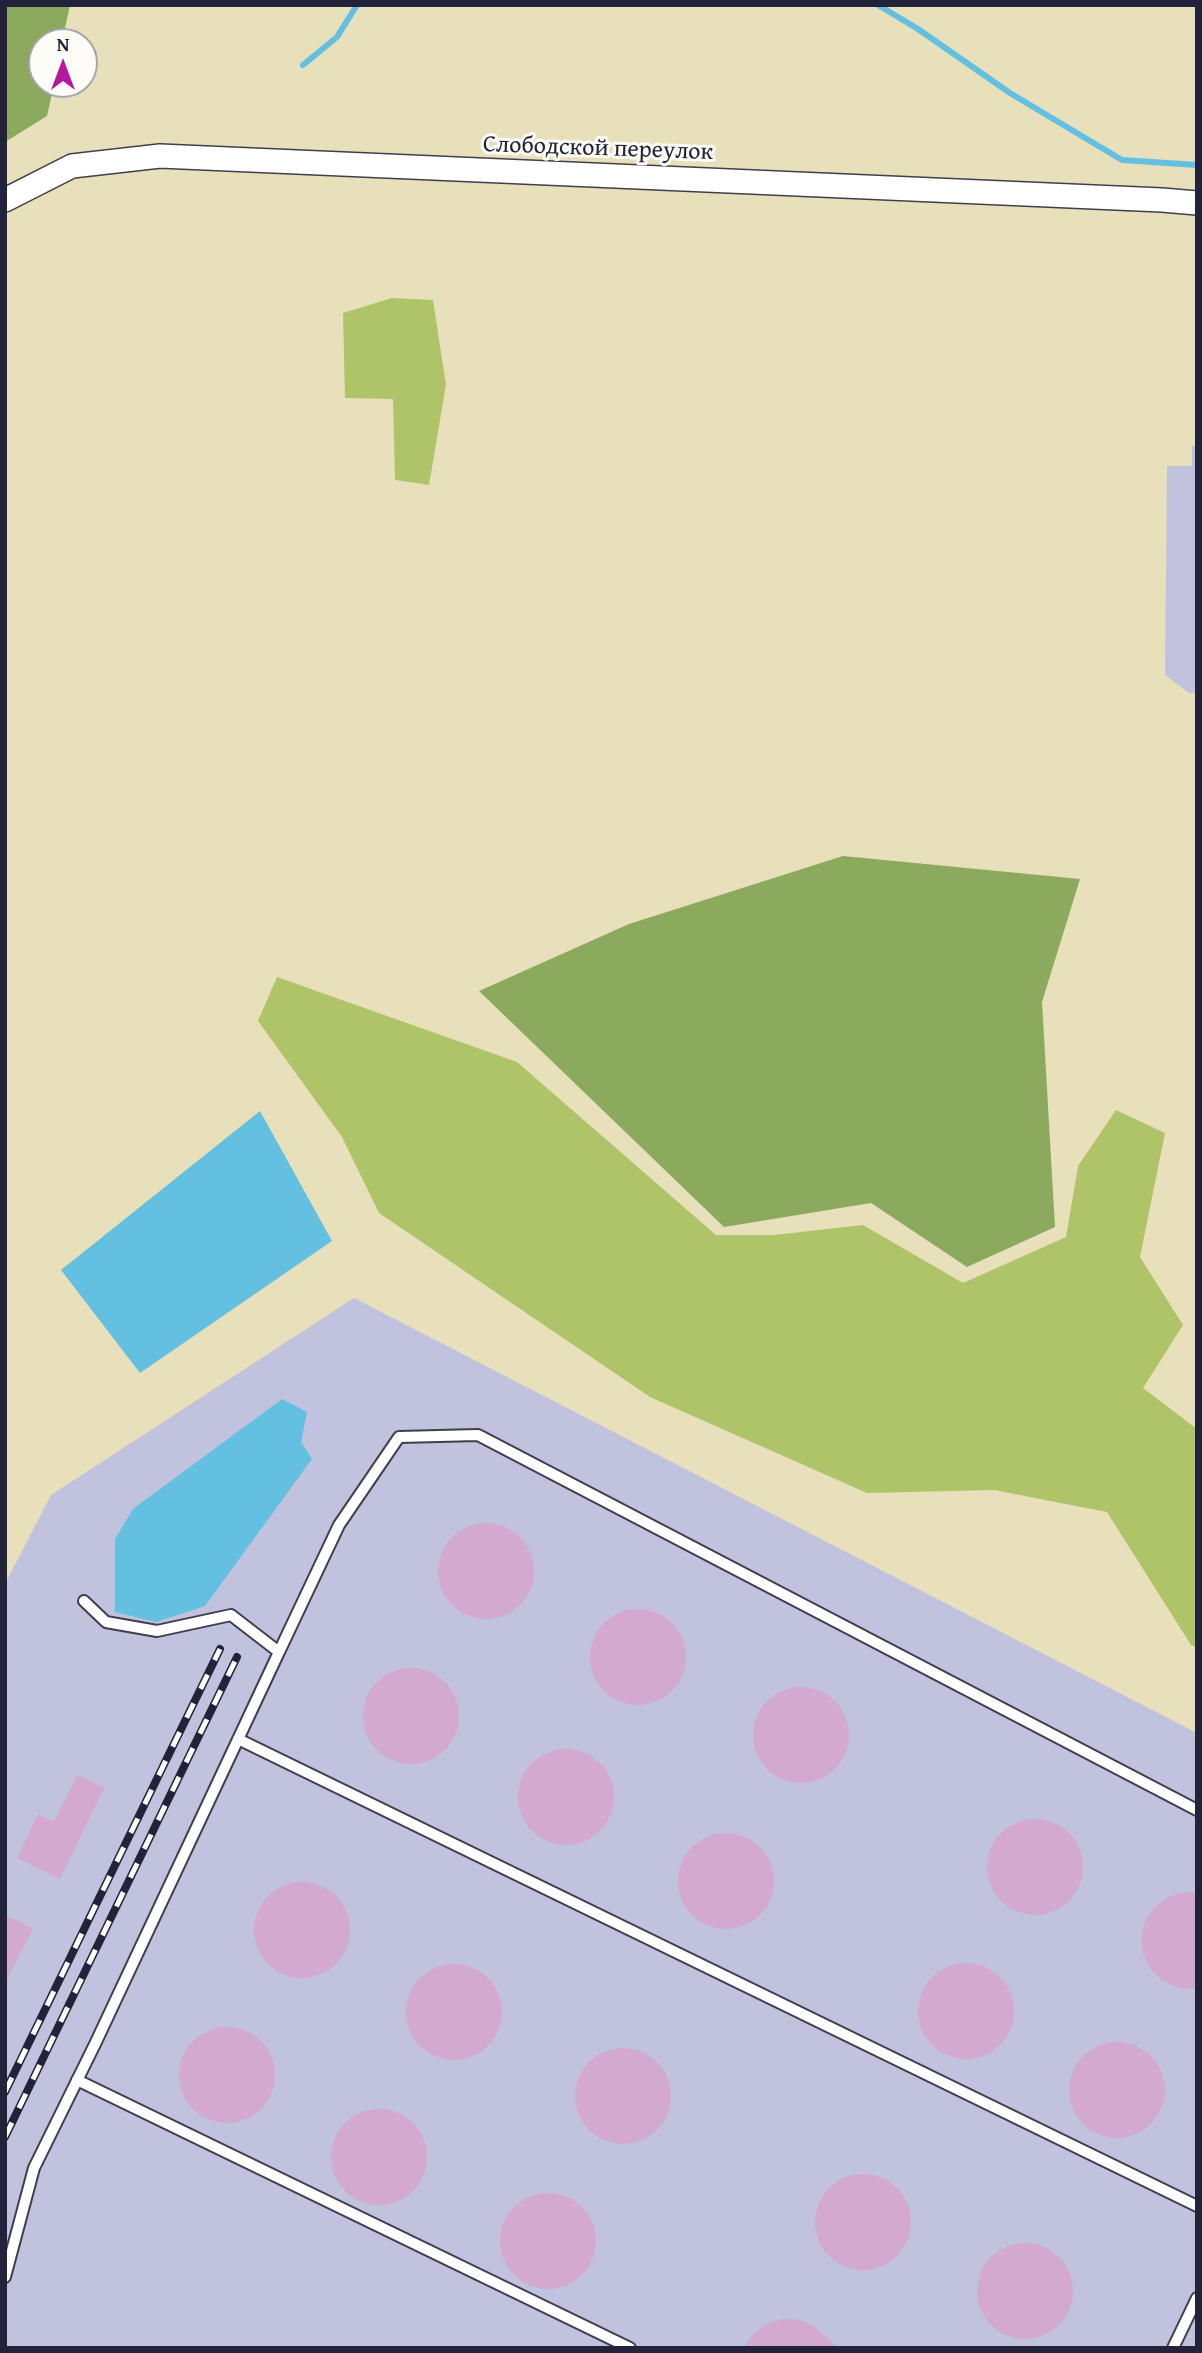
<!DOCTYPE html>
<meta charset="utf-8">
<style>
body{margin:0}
#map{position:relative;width:1202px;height:2353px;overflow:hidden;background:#e7e0bb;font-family:"Gentium Book Plus",serif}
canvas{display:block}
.frame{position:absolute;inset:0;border:7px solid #22223b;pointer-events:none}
.north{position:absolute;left:28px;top:28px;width:70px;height:70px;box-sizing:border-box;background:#fdfcf7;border:2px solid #a5a5ac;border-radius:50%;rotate:0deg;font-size:19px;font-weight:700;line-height:28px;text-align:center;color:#22223b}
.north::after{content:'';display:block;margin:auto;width:24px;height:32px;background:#b5179e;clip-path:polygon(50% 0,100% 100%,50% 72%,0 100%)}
</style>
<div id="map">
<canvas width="1202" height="2353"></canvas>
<div class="frame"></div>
<div class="north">N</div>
</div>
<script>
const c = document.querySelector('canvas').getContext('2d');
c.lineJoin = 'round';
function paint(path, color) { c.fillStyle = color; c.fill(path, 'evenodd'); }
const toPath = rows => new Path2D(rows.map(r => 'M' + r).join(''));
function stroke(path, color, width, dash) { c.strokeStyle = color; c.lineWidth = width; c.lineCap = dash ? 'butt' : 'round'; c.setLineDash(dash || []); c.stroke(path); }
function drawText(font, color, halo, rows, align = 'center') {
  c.font = font + ' "Gentium Book Plus",serif'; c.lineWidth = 6; c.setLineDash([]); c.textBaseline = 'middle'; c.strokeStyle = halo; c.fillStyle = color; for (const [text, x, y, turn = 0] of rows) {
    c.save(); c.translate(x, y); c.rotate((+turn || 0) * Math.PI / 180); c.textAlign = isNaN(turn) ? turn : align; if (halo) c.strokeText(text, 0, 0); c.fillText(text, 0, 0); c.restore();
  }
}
paint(toPath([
 [1197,445,1197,693,1189,693,1165,675,1167,466,1192,466,1192,446],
 [354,1298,1197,1733,1197,2348,5,2348,5,1584,51,1495]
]), '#c1c2dd');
paint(toPath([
 [392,298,433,300,446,385,429,485,395,480,393,399,345,398,343,313],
 [277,977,517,1062,716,1235,774,1235,863,1225,963,1283,1066,1237,1078,1166,1116,1110,1165,1133,1140,1257,1183,1325,1143,1388,1197,1429,1197,1648,1191,1645,1107,1512,994,1490,867,1493,650,1397,379,1213,342,1137,258,1021]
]), '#afc469');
paint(toPath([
 [5,5,70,5,62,42,42,42,42,84,54,84,47,116,5,142],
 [843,856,1080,879,1042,1002,1055,1227,967,1267,871,1203,724,1227,479,991,629,924]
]), '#8baa5d');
paint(toPath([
 [260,1111,332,1241,140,1373,61,1270],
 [282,1399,307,1412,301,1442,312,1459,205,1606,156,1622,115,1612,115,1539,133,1509]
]), '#63c0e1');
stroke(toPath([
 [878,5,918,29,1010,93,1122,160,1197,165],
 [303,65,337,37,357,5]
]), '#63c0e1', 6);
paint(toPath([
 '438 1571a48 48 0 1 1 96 0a48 48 0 1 1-96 0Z',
 '590 1657a48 48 0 1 1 96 0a48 48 0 1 1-96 0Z',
 '363 1716a48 48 0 1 1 96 0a48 48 0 1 1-96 0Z',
 '753 1735a48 48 0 1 1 96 0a48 48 0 1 1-96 0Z',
 '518 1797a48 48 0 1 1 96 0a48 48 0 1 1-96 0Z',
 [77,1775,104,1788,60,1879,17,1858,38,1814,54,1822],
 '987 1867a48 48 0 1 1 96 0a48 48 0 1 1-96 0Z',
 '678 1881a48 48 0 1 1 96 0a48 48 0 1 1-96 0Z',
 '254 1930a48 48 0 1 1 96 0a48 48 0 1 1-96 0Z',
 [1184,1892,1197,1893,1197,1989,1179,1988,1163,1981,1151,1970,1143,1954,1141,1938,1145,1921,1155,1907,1168,1897],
 [5,1915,33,1929,5,1982],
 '918 2011a48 48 0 1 1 96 0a48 48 0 1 1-96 0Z',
 '406 2012a48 48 0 1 1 96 0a48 48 0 1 1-96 0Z',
 '179 2075a48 48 0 1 1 96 0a48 48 0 1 1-96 0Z',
 '1069 2090a48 48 0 1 1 96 0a48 48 0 1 1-96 0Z',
 '575 2096a48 48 0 1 1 96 0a48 48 0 1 1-96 0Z',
 '331 2157a48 48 0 1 1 96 0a48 48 0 1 1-96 0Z',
 '815 2222a48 48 0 1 1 96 0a48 48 0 1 1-96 0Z',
 '500 2241a48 48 0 1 1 96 0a48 48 0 1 1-96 0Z',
 '977 2291a48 48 0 1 1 96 0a48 48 0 1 1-96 0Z',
 [783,2319,800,2320,815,2327,838,2348,744,2348,753,2334,766,2324]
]), '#d4a9cf');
const lane = toPath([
 [279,1652,339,1525,399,1437,478,1435,1197,1810],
 [238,1739,1197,2206],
 [77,2080,630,2348],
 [5,2277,34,2168,96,2042,279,1652,231,1615,157,1631,106,1622,84,1601],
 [1173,2348,1197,2298]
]);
const street = toPath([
 [5,200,72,166,160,156,1162,200,1197,203]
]);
stroke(lane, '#403e4e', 14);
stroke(street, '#403e4e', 26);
stroke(lane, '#fff', 10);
stroke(street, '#fff', 23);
const rail = toPath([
 [5,2092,220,1649],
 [5,2137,237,1657]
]);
stroke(rail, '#22223b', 8);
stroke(rail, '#fdfcf7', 5, [16]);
drawText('24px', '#22223b', '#fdfcf7', [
 ["Слободской переулок",598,149,2]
]);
</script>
